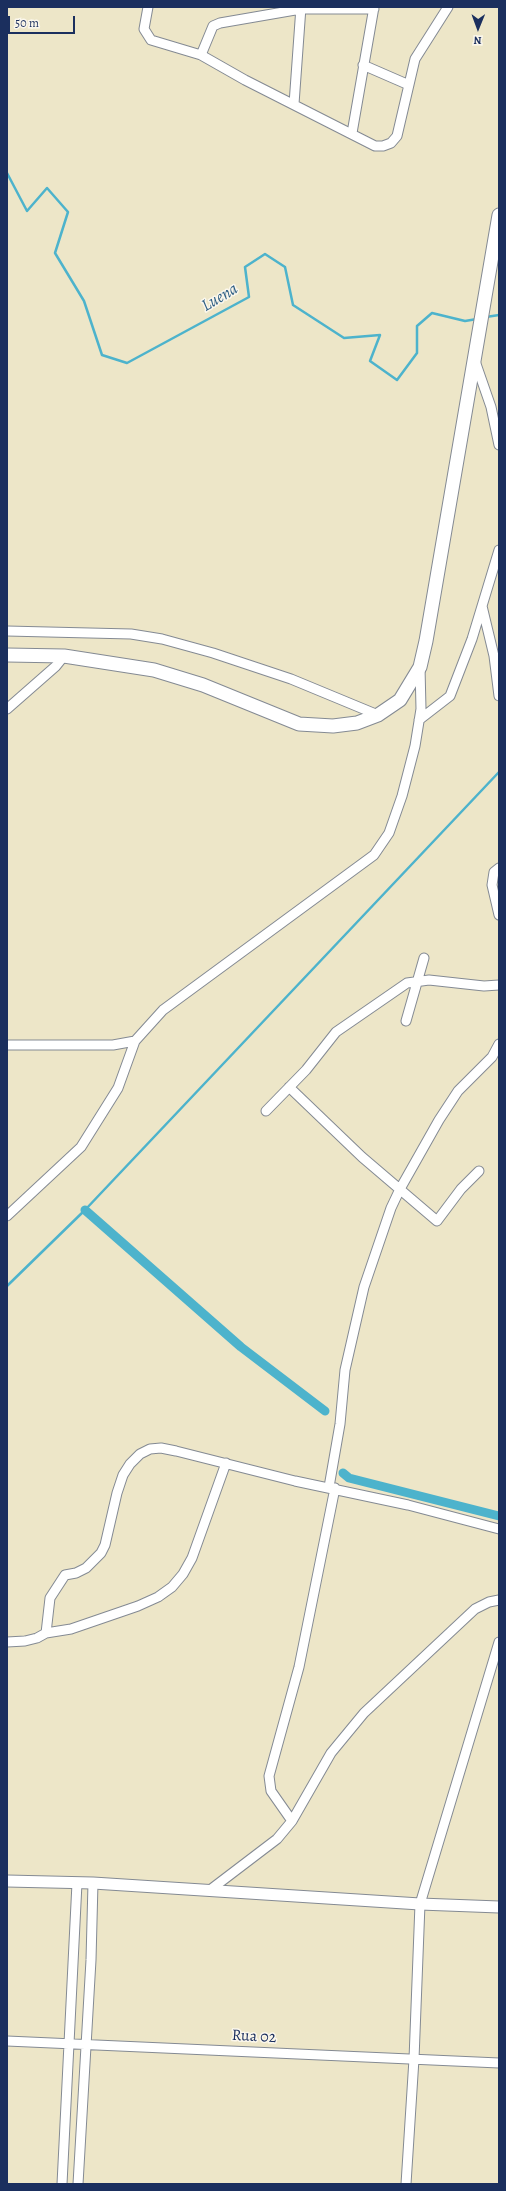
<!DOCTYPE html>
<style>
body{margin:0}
#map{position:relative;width:506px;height:2191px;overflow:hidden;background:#ede6c8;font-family:Alegreya,serif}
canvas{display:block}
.frame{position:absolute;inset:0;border:8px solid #1b2f5e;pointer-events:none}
.north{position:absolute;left:458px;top:8px;width:40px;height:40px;-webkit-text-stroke:3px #fbf7ec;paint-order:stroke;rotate:181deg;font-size:11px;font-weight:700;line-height:16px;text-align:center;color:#1b2f5e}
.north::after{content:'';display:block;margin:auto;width:14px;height:18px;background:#1b2f5e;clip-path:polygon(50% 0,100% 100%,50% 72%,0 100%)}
.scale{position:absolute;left:8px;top:16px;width:67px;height:18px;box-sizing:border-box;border:2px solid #1b2f5e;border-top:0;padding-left:5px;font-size:12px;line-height:14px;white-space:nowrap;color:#1b2f5e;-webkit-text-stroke:3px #fbf7ec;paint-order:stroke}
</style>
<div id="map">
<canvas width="506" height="2191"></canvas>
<div class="frame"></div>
<div class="north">N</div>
<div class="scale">50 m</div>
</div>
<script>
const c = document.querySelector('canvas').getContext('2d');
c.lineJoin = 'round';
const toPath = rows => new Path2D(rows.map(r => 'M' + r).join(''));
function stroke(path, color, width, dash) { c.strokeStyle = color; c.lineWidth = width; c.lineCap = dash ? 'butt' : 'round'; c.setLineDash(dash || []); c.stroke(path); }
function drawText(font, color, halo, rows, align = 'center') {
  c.font = font + ' Alegreya,serif'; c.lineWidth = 3; c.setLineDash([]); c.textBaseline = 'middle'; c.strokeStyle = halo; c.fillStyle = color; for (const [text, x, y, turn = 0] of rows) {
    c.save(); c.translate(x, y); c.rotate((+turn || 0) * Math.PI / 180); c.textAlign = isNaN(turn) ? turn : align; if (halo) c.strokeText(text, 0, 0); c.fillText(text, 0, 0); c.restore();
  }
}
stroke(toPath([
 [7,173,27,211,47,188,68,212,55,253,84,301,102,355,127,363,249,297,245,267,265,254,285,267,293,305,344,338,380,335,370,361,397,380,417,353,417,326,432,313,465,321,477,319],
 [486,317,499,315],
 [7,1286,85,1210,499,772]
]), '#4db3cc', 2.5);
stroke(toPath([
 [85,1210,241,1347,325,1411],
 [343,1473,349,1478,499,1516]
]), '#4db3cc', 9);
const minor = toPath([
 [148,7,144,29,151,40,201,55,245,80,375,146,383,146,391,143,397,136,415,59,448,7],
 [201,55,213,26,220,23,301,9,374,9],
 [363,65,409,85],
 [294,104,301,7],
 [352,133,374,7],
 [475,361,491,407,499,445],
 [482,606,494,656,499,696],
 [7,631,131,634,162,639,213,653,291,679,378,715],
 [7,709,56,666,64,656],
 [419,720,450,696,472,639,499,550],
 [499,868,494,872,492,885,499,915],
 [406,1021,424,958],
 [7,1045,113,1045,135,1041],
 [289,1087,362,1157,437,1221,461,1189,479,1171],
 [266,1111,306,1070,336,1032,407,983,429,980,484,986,499,985],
 [7,1216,81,1147,118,1088,135,1041,163,1010,374,855,389,833,402,796,415,746,421,709,420,667],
 [329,1487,340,1424,345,1370,364,1287,391,1208,400,1189,439,1120,458,1091,492,1057,499,1044],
 [46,1633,50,1598,65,1575,76,1573,86,1568,101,1553,105,1545,117,1493,123,1475,130,1464,140,1454,150,1449,161,1448,176,1451,295,1481,408,1505,499,1529],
 [7,1642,25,1641,37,1638,46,1633,71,1629,138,1606,158,1597,172,1587,183,1574,192,1558,226,1463],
 [292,1821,331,1753,364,1713,475,1609,489,1602,499,1600],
 [210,1890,277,1839,292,1821,271,1791,269,1776,299,1667,335,1488],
 [7,2041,499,2063],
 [62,2184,77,1883],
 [78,2184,91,1960,93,1883],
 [406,2184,414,2059,420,1904,499,1642]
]);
const tertiary = toPath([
 [7,1881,93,1883,420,1904,499,1907]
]);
const secondary = toPath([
 [7,655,64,656,154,670,203,685,299,724,333,726,357,723,378,715,400,700,420,667,426,641,499,215]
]);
stroke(minor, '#848a93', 11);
stroke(tertiary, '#848a93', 13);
stroke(secondary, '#848a93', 15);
stroke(minor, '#fff', 9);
stroke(tertiary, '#fff', 11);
stroke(secondary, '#fff', 13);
drawText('16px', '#1b2f5e', '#fbf7ec', [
 ["Rua 02",254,2037,3]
]);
drawText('italic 17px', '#2c5d84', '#fbf7ec', [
 ["Luena",220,298,-31]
]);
</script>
